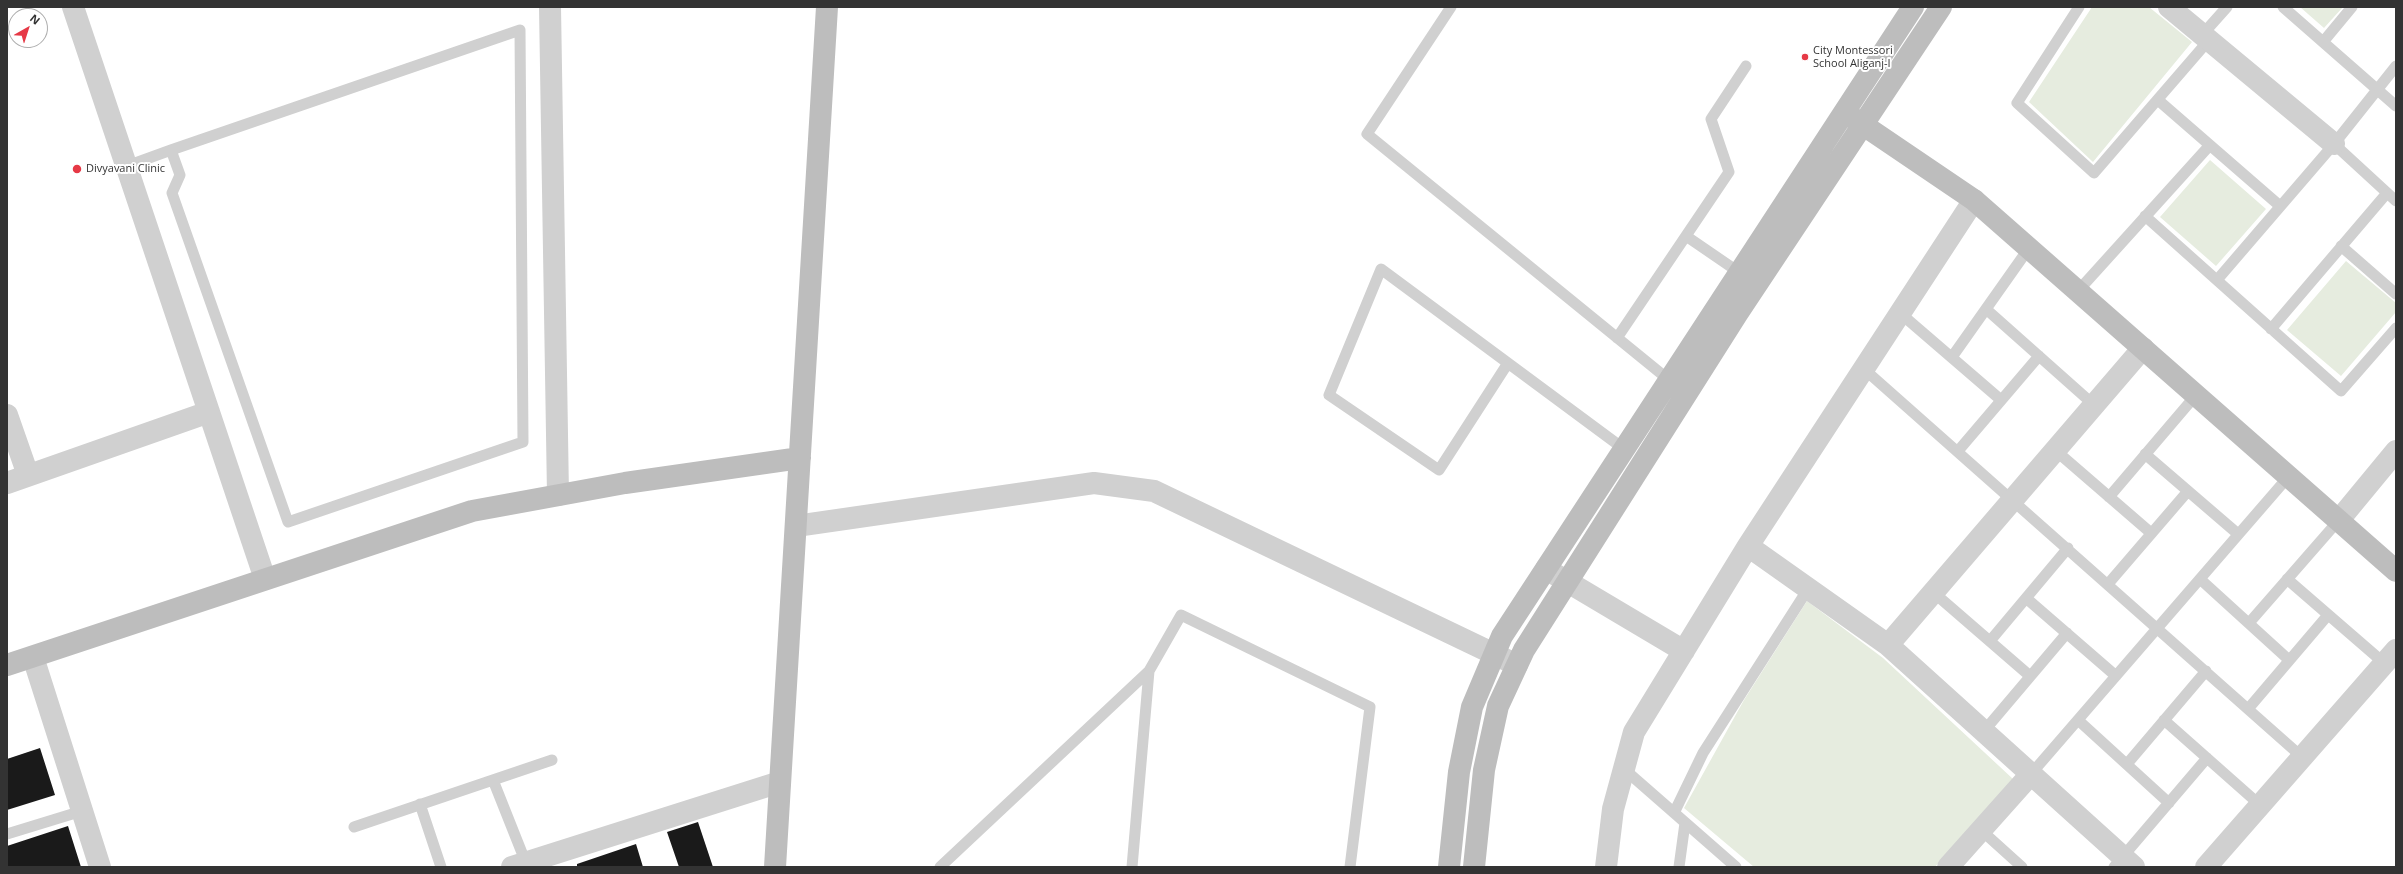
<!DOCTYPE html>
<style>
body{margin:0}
#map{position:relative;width:2403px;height:874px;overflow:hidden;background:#fff;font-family:"Open Sans",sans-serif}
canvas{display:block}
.frame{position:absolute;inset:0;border:8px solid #333;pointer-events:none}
.north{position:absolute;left:8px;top:8px;width:40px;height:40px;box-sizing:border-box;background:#fff;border:1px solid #adadad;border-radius:50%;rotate:39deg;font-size:11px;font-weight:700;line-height:16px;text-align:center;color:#333}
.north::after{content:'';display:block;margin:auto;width:14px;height:18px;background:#e63946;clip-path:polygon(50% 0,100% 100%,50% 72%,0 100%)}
</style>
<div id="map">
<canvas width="2403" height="874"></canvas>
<div class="frame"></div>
<div class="north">N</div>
</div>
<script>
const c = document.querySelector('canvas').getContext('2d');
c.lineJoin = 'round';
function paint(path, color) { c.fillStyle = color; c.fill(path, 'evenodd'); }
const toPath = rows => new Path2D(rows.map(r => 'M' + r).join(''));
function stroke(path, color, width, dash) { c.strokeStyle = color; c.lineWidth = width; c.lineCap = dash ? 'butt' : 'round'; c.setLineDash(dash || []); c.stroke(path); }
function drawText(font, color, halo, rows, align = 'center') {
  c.font = font + ' "Open Sans",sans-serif'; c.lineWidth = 4; c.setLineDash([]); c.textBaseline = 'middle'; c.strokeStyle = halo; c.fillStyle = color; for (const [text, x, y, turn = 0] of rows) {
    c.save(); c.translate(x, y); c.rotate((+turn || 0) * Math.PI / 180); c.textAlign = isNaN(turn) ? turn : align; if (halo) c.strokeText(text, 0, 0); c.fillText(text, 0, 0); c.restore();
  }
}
paint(toPath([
 [2092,7,2149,7,2192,42,2093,162,2029,102],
 [2300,7,2343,7,2324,28],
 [2210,160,2266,209,2216,266,2160,217],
 [2346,261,2396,303,2396,312,2341,376,2287,330],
 [1807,601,1883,658,2013,779,1935,867,1754,867,1684,808,1744,700]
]), '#e6ecdf');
paint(toPath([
 [40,748,55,795,7,810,7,759],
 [698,822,713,867,679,867,667,832],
 [68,826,81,867,7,867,7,846],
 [636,844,643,867,577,867,577,864]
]), '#1a1a1a');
stroke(toPath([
 [1451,7,1367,134,1669,380],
 [2079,7,2017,103,2094,173,2209,40],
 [2283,7,2396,106],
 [2202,35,2227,7],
 [2323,42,2352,7],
 [2158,100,2280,206],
 [2334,144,2396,201],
 [127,166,171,150,520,30,523,442,288,522,172,193,180,175,171,150],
 [2145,216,2341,391,2396,328],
 [1686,236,1740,273],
 [2341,246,2396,294],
 [2217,280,2334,144,2396,66],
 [2078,291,2210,145],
 [1986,309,2094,405],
 [1900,313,2001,400],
 [2271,329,2387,193],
 [1617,338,1729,172,1711,119,1746,66],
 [1952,357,2029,248],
 [1508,363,1439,470,1329,395,1381,269,1624,449],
 [1864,369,2302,757],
 [2055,450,2151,533],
 [1958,451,2039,356],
 [2145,454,2238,534],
 [2109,497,2196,395],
 [2200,579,2289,660],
 [2287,579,2384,663],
 [2108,584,2188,491],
 [1933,592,2030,676],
 [2026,598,2116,676],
 [2249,623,2339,520],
 [1990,641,2068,548],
 [2248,709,2328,615],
 [2078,720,2169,803],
 [2164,720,2260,805],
 [1984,731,2067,633],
 [2127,764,2206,671],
 [1624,769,1736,867],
 [2031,774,2289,476],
 [493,780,526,863],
 [420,804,441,867],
 [1674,813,1703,753,1808,589],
 [354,827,552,760],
 [1981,830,2022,867],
 [7,834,82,811],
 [940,867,1149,671],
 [1132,867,1149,671,1181,615,1370,707,1350,867],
 [1679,867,1685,823],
 [2114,867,2207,758]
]), '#d0d0d0', 11);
stroke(toPath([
 [73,7,265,579],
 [550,7,558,495],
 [2169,7,2334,144],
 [7,415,28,475],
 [7,483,209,412],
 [2339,520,2396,451],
 [796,526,1094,483,1154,491,1517,665],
 [1748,546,1888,645,2134,867],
 [1546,569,1684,651],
 [1888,645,2143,348],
 [33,657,100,867],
 [512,867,780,782],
 [1606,867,1613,809,1634,732,1748,546,1974,200],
 [1948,867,2031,774],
 [2206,867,2396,650]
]), '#d0d0d0', 22);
stroke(toPath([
 [1850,116,1974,200,2396,571],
 [7,665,472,511,625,483,800,458],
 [775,867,827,7],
 [1449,867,1459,772,1472,707,1502,636,1913,7],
 [1474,867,1484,770,1498,706,1524,650,1737,314,1941,7]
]), '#bdbdbd', 22);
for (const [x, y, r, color] of [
 [1805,57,4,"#e63946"],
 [77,169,5,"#e63946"]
]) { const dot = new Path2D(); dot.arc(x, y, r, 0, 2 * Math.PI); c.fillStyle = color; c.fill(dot); stroke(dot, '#fff', 1.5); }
drawText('11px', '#333', '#fff', [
 ["City Montessori",1813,51],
 ["School Aliganj-I",1813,64],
 ["Divyavani Clinic",86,169]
], 'left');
</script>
